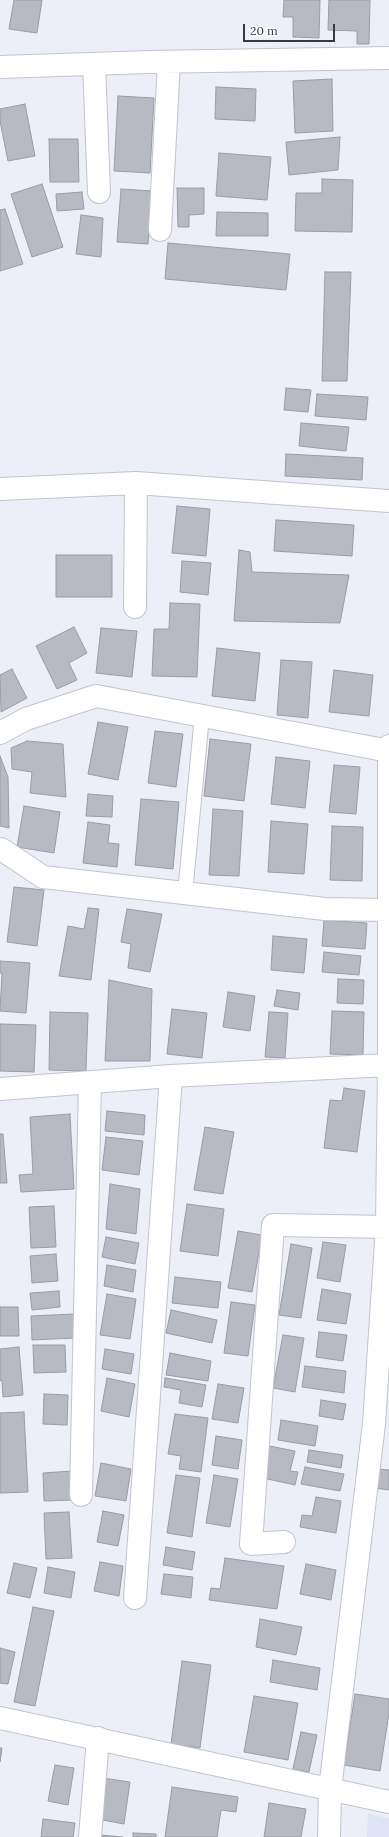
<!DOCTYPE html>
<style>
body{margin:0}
#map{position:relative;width:389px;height:1837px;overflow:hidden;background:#eceff8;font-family:Lora,serif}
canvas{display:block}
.scale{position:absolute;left:243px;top:24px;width:92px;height:18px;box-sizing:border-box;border:2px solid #393a3e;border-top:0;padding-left:5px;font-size:12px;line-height:14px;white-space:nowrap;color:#393a3e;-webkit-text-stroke:3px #fcfdfe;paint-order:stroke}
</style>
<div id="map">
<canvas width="389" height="1837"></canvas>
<div class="scale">20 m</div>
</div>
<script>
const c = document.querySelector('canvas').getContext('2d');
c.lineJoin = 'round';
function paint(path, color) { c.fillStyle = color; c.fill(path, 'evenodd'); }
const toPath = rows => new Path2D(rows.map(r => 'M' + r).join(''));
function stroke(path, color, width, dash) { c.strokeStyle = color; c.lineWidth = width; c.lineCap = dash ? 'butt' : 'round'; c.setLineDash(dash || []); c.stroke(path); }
paint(toPath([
 [368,1814,389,1818,389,1837,367,1837]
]), '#dee4f3');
const building = toPath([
 [14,0,42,0,37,33,9,29,14,0],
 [284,0,320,0,319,38,293,37,293,17,283,17,284,0],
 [329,0,370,0,369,44,357,44,357,31,328,30,329,0],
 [332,79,333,131,295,133,293,81,332,79],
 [216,87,256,89,255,121,215,119,216,87],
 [118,96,154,98,150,173,114,171,118,96],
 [25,104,35,156,8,161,0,121,0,109,25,104],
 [340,137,338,170,289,175,286,142,340,137],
 [49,139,78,139,79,182,50,182,49,139],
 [219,153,271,157,267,200,216,196,219,153],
 [322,179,353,180,352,232,295,231,296,193,322,193,322,179],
 [42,184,63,247,32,257,11,194,42,184],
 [177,188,204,188,204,214,189,215,189,227,178,227,177,188],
 [121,189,152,191,148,244,117,242,121,189],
 [82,192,84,209,57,211,56,194,82,192],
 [5,209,23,264,0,271,0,210,5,209],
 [217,212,268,213,268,236,216,236,217,212],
 [81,215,103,218,101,257,76,254,81,215],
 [168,243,290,254,286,290,165,279,168,243],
 [325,272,351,272,347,381,322,381,325,272],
 [286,388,311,390,308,412,284,410,286,388],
 [317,394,368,397,366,420,315,416,317,394],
 [301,423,349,427,346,451,299,446,301,423],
 [286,454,363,458,362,480,285,476,286,454],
 [177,506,210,509,206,556,172,553,177,506],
 [276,520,354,525,352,556,274,551,276,520],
 [239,550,250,552,252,572,349,575,340,623,234,621,239,550],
 [56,555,112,555,112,597,56,597,56,555],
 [182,561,211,563,208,595,180,592,182,561],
 [170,603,200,604,197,677,152,676,154,629,169,629,170,603],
 [74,627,87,653,69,663,77,680,57,689,36,646,74,627],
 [101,628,137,631,132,677,96,673,101,628],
 [217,648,260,653,255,701,212,696,217,648],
 [281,660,312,662,308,718,277,715,281,660],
 [12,669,27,698,1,712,0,675,12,669],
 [334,670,373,675,369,716,329,712,334,670],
 [98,722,128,727,118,780,88,774,98,722],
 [155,731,183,734,176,787,148,783,155,731],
 [210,739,251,744,244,801,204,796,210,739],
 [27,741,63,744,66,797,30,793,32,772,12,769,11,748,27,741],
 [0,756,8,777,9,828,0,826,0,756],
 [276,757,310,761,305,808,271,804,276,757],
 [334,765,360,767,356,814,329,812,334,765],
 [88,794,113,796,112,817,86,816,88,794],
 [141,799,179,802,173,869,135,865,141,799],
 [24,806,60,812,54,853,17,847,24,806],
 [213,809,243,811,239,876,209,875,213,809],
 [271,821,308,824,304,874,268,872,271,821],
 [88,822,110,825,108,843,119,844,117,867,83,863,88,822],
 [332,826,363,827,362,881,330,880,332,826],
 [14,887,44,890,37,946,7,942,14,887],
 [88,908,99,909,91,980,59,976,68,926,84,929,88,908],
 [127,909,162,914,150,972,128,968,131,944,121,942,127,909],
 [324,920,367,923,365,949,322,946,324,920],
 [273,936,307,939,304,973,271,970,273,936],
 [324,952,361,956,359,975,322,972,324,952],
 [0,961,30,963,26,1013,0,1011,2,973,0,973,0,961],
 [338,979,364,980,363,1004,337,1003,338,979],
 [109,980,152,989,150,1061,105,1061,109,980],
 [277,990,300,993,298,1010,274,1006,277,990],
 [228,992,255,996,250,1031,223,1027,228,992],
 [172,1009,207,1013,202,1058,167,1054,172,1009],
 [332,1011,364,1012,363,1055,330,1054,332,1011],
 [50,1012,88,1013,86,1071,49,1070,50,1012],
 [269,1012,288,1013,285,1058,265,1057,269,1012],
 [0,1024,36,1025,34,1072,0,1071,0,1024],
 [344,1088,365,1091,357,1152,324,1148,330,1100,342,1101,344,1088],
 [107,1111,145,1115,144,1135,105,1131,107,1111],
 [70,1114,74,1189,21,1192,19,1175,33,1174,30,1117,70,1114],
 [205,1127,234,1132,223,1194,194,1190,205,1127],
 [0,1134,3,1134,7,1183,0,1183,0,1134],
 [106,1137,143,1141,139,1175,102,1170,106,1137],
 [110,1184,140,1189,136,1234,106,1229,110,1184],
 [187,1204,224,1209,218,1256,180,1251,187,1204],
 [54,1206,56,1247,31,1248,29,1207,54,1206],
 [238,1231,262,1235,252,1292,228,1288,238,1231],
 [106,1237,139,1243,135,1264,102,1257,106,1237],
 [323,1242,346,1245,340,1282,317,1278,323,1242],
 [291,1244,312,1248,301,1318,279,1315,291,1244],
 [56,1254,58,1281,32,1283,30,1256,56,1254],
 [107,1265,136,1270,133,1292,104,1286,107,1265],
 [175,1277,221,1282,218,1308,172,1303,175,1277],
 [322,1289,351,1294,346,1324,317,1320,322,1289],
 [59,1291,60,1307,32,1310,30,1293,59,1291],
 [107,1294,136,1299,130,1339,100,1335,107,1294],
 [231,1302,255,1305,248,1356,224,1353,231,1302],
 [0,1307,18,1307,19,1336,0,1336,0,1307],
 [171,1310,217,1320,212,1343,166,1333,171,1310],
 [74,1314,75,1338,32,1340,31,1316,74,1314],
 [319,1332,347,1335,343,1361,316,1357,319,1332],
 [283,1335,304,1338,295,1392,273,1388,283,1335],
 [33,1345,65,1345,66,1372,34,1373,33,1345],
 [19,1347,23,1395,3,1397,2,1380,0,1381,0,1349,19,1347],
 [105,1349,134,1354,131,1374,102,1369,105,1349],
 [170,1353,211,1361,208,1381,166,1375,170,1353],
 [305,1366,346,1371,344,1393,302,1387,305,1366],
 [107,1378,135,1384,129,1417,101,1411,107,1378],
 [165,1378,206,1385,202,1407,179,1403,181,1390,164,1387,165,1378],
 [218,1384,244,1388,238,1423,212,1419,218,1384],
 [44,1394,68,1395,67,1425,43,1424,44,1394],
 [321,1400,346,1404,343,1420,319,1416,321,1400],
 [24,1412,28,1492,0,1493,0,1413,24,1412],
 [175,1414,208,1418,201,1472,179,1469,181,1456,168,1454,175,1414],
 [281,1420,318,1426,315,1446,278,1440,281,1420],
 [216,1436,242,1440,238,1469,212,1465,216,1436],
 [269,1446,295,1451,290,1471,298,1472,295,1485,263,1478,269,1446],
 [309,1450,343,1455,341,1468,307,1462,309,1450],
 [101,1463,131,1469,126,1501,95,1496,101,1463],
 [305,1467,344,1474,340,1491,301,1484,305,1467],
 [376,1469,389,1470,389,1490,374,1488,376,1469],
 [72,1471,73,1500,44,1501,43,1473,72,1471],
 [176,1475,200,1478,192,1537,167,1533,176,1475],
 [214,1475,238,1479,230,1527,206,1523,214,1475],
 [316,1497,341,1501,336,1533,300,1527,302,1515,312,1516,316,1497],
 [103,1511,124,1515,118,1546,97,1542,103,1511],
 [69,1512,72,1558,46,1559,44,1513,69,1512],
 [166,1547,195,1552,192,1570,163,1565,166,1547],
 [225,1558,284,1566,277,1609,209,1600,211,1588,220,1589,225,1558],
 [100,1562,123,1566,119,1596,94,1591,100,1562],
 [14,1563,37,1568,30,1598,7,1593,14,1563],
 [306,1564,336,1570,331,1600,300,1594,306,1564],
 [48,1567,75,1572,71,1598,44,1593,48,1567],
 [164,1574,193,1577,191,1598,161,1594,164,1574],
 [33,1607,54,1611,35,1706,14,1702,33,1607],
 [260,1619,302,1627,296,1655,256,1647,260,1619],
 [0,1648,15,1652,8,1684,0,1683,0,1648],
 [273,1660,320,1668,317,1690,270,1682,273,1660],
 [182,1661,211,1665,200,1748,171,1744,182,1661],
 [355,1694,389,1699,389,1713,380,1771,344,1765,355,1694],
 [254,1696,298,1703,288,1760,244,1752,254,1696],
 [301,1732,317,1735,309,1772,293,1769,301,1732],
 [0,1748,2,1748,0,1762,0,1748],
 [55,1765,74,1768,68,1805,48,1801,55,1765],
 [103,1778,130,1782,124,1824,97,1819,103,1778],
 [172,1787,238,1797,236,1812,221,1810,217,1837,165,1837,172,1787],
 [269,1803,306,1809,301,1837,264,1837,269,1803],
 [43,1819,75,1823,73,1837,41,1837,43,1819],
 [133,1833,156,1834,156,1837,133,1837,133,1833],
 [100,1835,123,1837,100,1837,100,1835]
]);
paint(building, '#b7bac3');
stroke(building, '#999ca4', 1);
const lane = toPath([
 [185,893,202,716]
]);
const street = toPath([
 [94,64,99,192],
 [0,67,150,62,389,58],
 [160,230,169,62],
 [0,489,136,483,389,501],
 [135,607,136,483],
 [0,733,26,719,96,696,389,751],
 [0,850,1,849,43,877,325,909,388,910],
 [0,1089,171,1076,389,1065],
 [81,1495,90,1082],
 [284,1542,251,1544,273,1225,389,1227],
 [135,1598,171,1076],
 [0,1718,389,1802],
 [90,1837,98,1738],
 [329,1837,330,1789,374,1424,387,1226,389,1065,389,746]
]);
stroke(lane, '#c1c4cd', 16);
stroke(street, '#c1c4cd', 24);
stroke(lane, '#fff', 14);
stroke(street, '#fff', 22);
</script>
